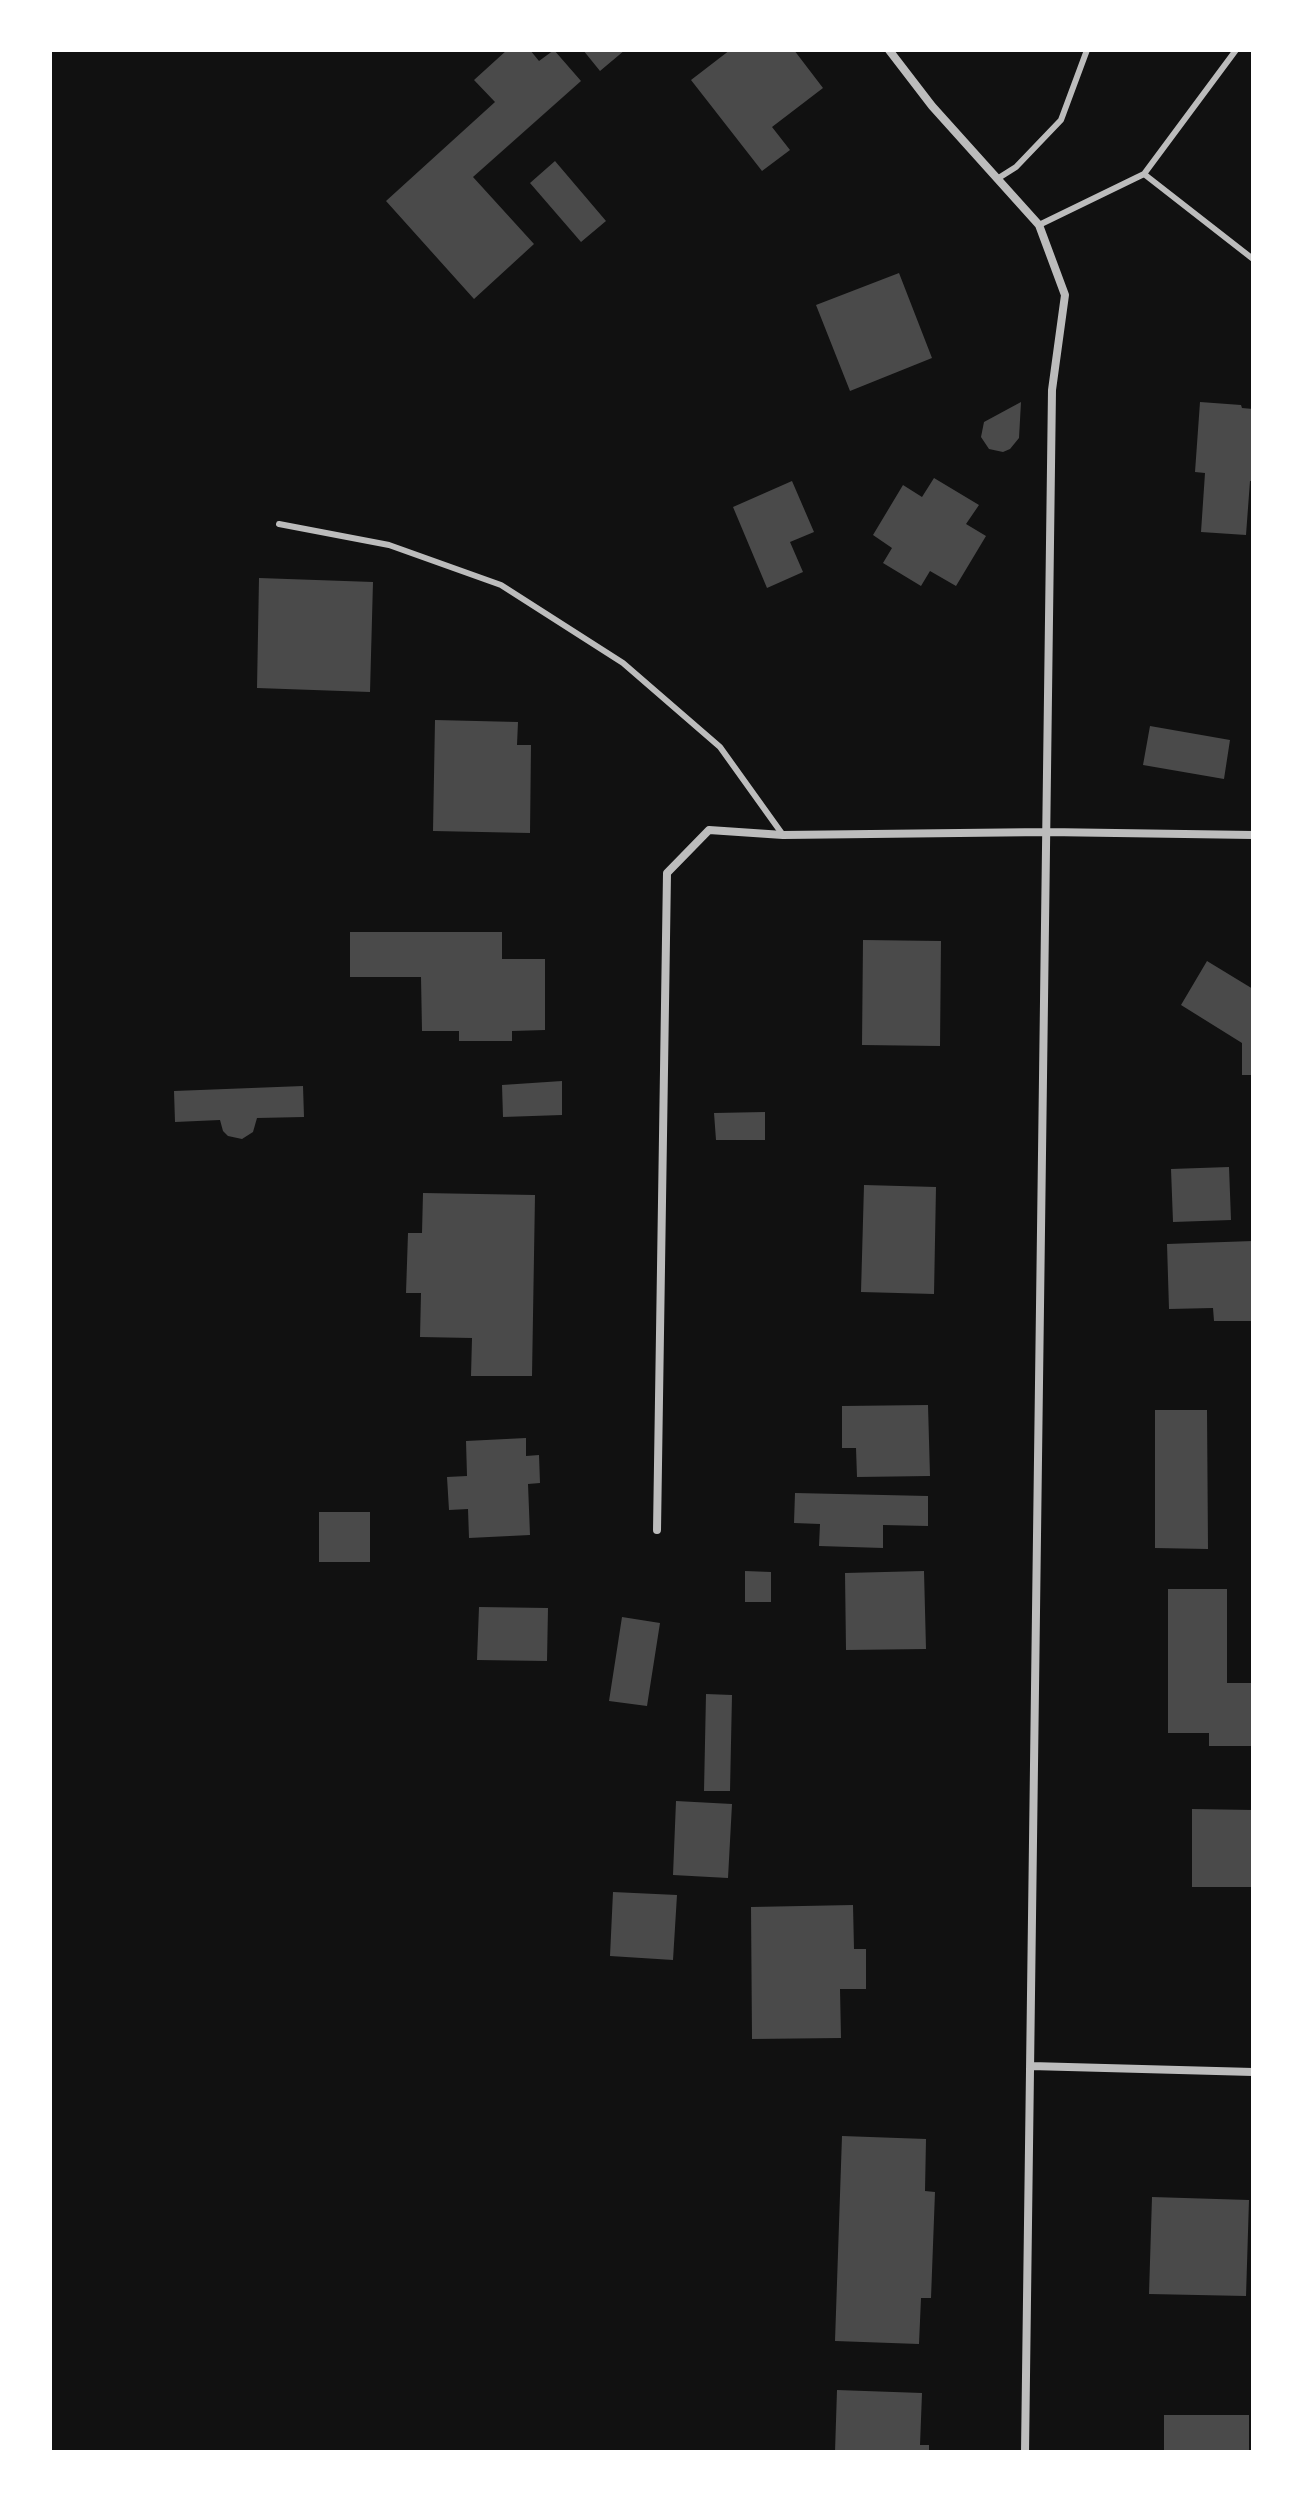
<!DOCTYPE html>
<style>
body{margin:0}
#map{position:relative;width:1303px;height:2502px;overflow:hidden;background:#111;font-family:Arial,sans-serif}
canvas{display:block}
.frame{position:absolute;inset:0;border:52px solid #fff;pointer-events:none}
</style>
<div id="map">
<canvas width="1303" height="2502"></canvas>
<div class="frame"></div>
</div>
<script>
const c = document.querySelector('canvas').getContext('2d');
c.lineJoin = 'round';
function paint(path, color) { c.fillStyle = color; c.fill(path, 'evenodd'); }
const toPath = rows => new Path2D(rows.map(r => 'M' + r).join(''));
function stroke(path, color, width, dash) { c.strokeStyle = color; c.lineWidth = width; c.lineCap = dash ? 'butt' : 'round'; c.setLineDash(dash || []); c.stroke(path); }
paint(toPath([
 [507,50,530,50,539,61,554,50,581,81,473,177,534,244,474,299,386,201,495,102,474,80],
 [583,50,625,50,600,71],
 [730,50,794,50,823,88,772,127,790,150,762,171,691,80],
 [555,161,606,221,581,242,530,183],
 [899,273,932,358,850,391,816,305],
 [1021,402,1019,438,1010,449,1003,452,989,449,981,437,984,422],
 [1200,402,1241,405,1242,408,1253,409,1253,481,1250,481,1246,535,1201,532,1205,473,1195,472],
 [934,478,979,505,966,524,986,536,956,586,930,571,921,586,883,563,892,548,873,535,903,485,922,497],
 [792,481,814,532,790,542,803,572,767,588,733,507],
 [259,578,373,582,370,692,257,688],
 [435,720,518,722,517,745,531,745,530,833,433,831],
 [1150,726,1230,740,1224,779,1143,765],
 [350,932,502,932,502,959,545,959,545,1030,512,1031,512,1041,459,1041,459,1031,422,1031,421,977,350,977],
 [863,940,941,941,940,1046,862,1045],
 [1207,961,1253,989,1253,1075,1242,1075,1242,1043,1181,1005],
 [562,1081,562,1115,503,1117,502,1085],
 [303,1086,304,1117,257,1118,253,1132,242,1139,228,1136,223,1131,220,1120,175,1122,174,1091],
 [765,1112,765,1140,716,1140,714,1113],
 [1229,1167,1231,1220,1173,1222,1171,1169],
 [864,1185,936,1187,934,1294,861,1292],
 [423,1193,535,1195,532,1376,471,1376,472,1338,420,1337,421,1293,406,1293,408,1233,422,1233],
 [1253,1241,1253,1321,1214,1321,1213,1308,1169,1309,1167,1244],
 [928,1405,930,1476,857,1477,856,1448,842,1448,842,1406],
 [1155,1410,1207,1410,1208,1549,1155,1548],
 [526,1438,526,1456,539,1455,540,1483,528,1484,530,1535,469,1538,468,1509,449,1510,447,1477,467,1476,466,1441],
 [795,1493,928,1496,928,1526,883,1525,883,1548,819,1546,820,1524,794,1523],
 [319,1512,370,1512,370,1562,319,1562],
 [745,1571,771,1572,771,1602,745,1602],
 [924,1571,926,1649,846,1650,845,1573],
 [1168,1589,1227,1589,1227,1683,1253,1683,1253,1746,1209,1746,1209,1733,1168,1733],
 [479,1607,548,1608,547,1661,477,1660],
 [622,1617,660,1623,647,1706,609,1701],
 [706,1694,732,1695,730,1791,704,1791],
 [676,1801,732,1804,728,1878,673,1875],
 [1192,1809,1253,1810,1253,1887,1192,1887],
 [613,1892,677,1895,673,1960,610,1956],
 [853,1905,854,1949,866,1949,866,1989,840,1989,841,2038,752,2039,751,1907],
 [842,2136,926,2139,925,2191,935,2192,931,2298,921,2298,919,2344,835,2341],
 [1152,2197,1249,2200,1246,2296,1149,2294],
 [837,2390,922,2393,920,2445,929,2445,929,2452,835,2452],
 [1164,2415,1249,2415,1249,2452,1164,2452]
]), '#4a4a4a');
stroke(toPath([
 [1144,174,1236,50],
 [997,179,1016,167,1061,120,1087,50],
 [1039,225,1144,174,1253,259],
 [279,524,389,545,501,585,623,663,720,747,783,835]
]), '#bcbcbc', 6);
stroke(toPath([
 [889,50,932,106,1039,225,1065,295,1052,390,1025,2452],
 [657,1530,667,873,709,830,783,835,1047,832,1253,835],
 [1031,2066,1253,2072]
]), '#bcbcbc', 8);
</script>
